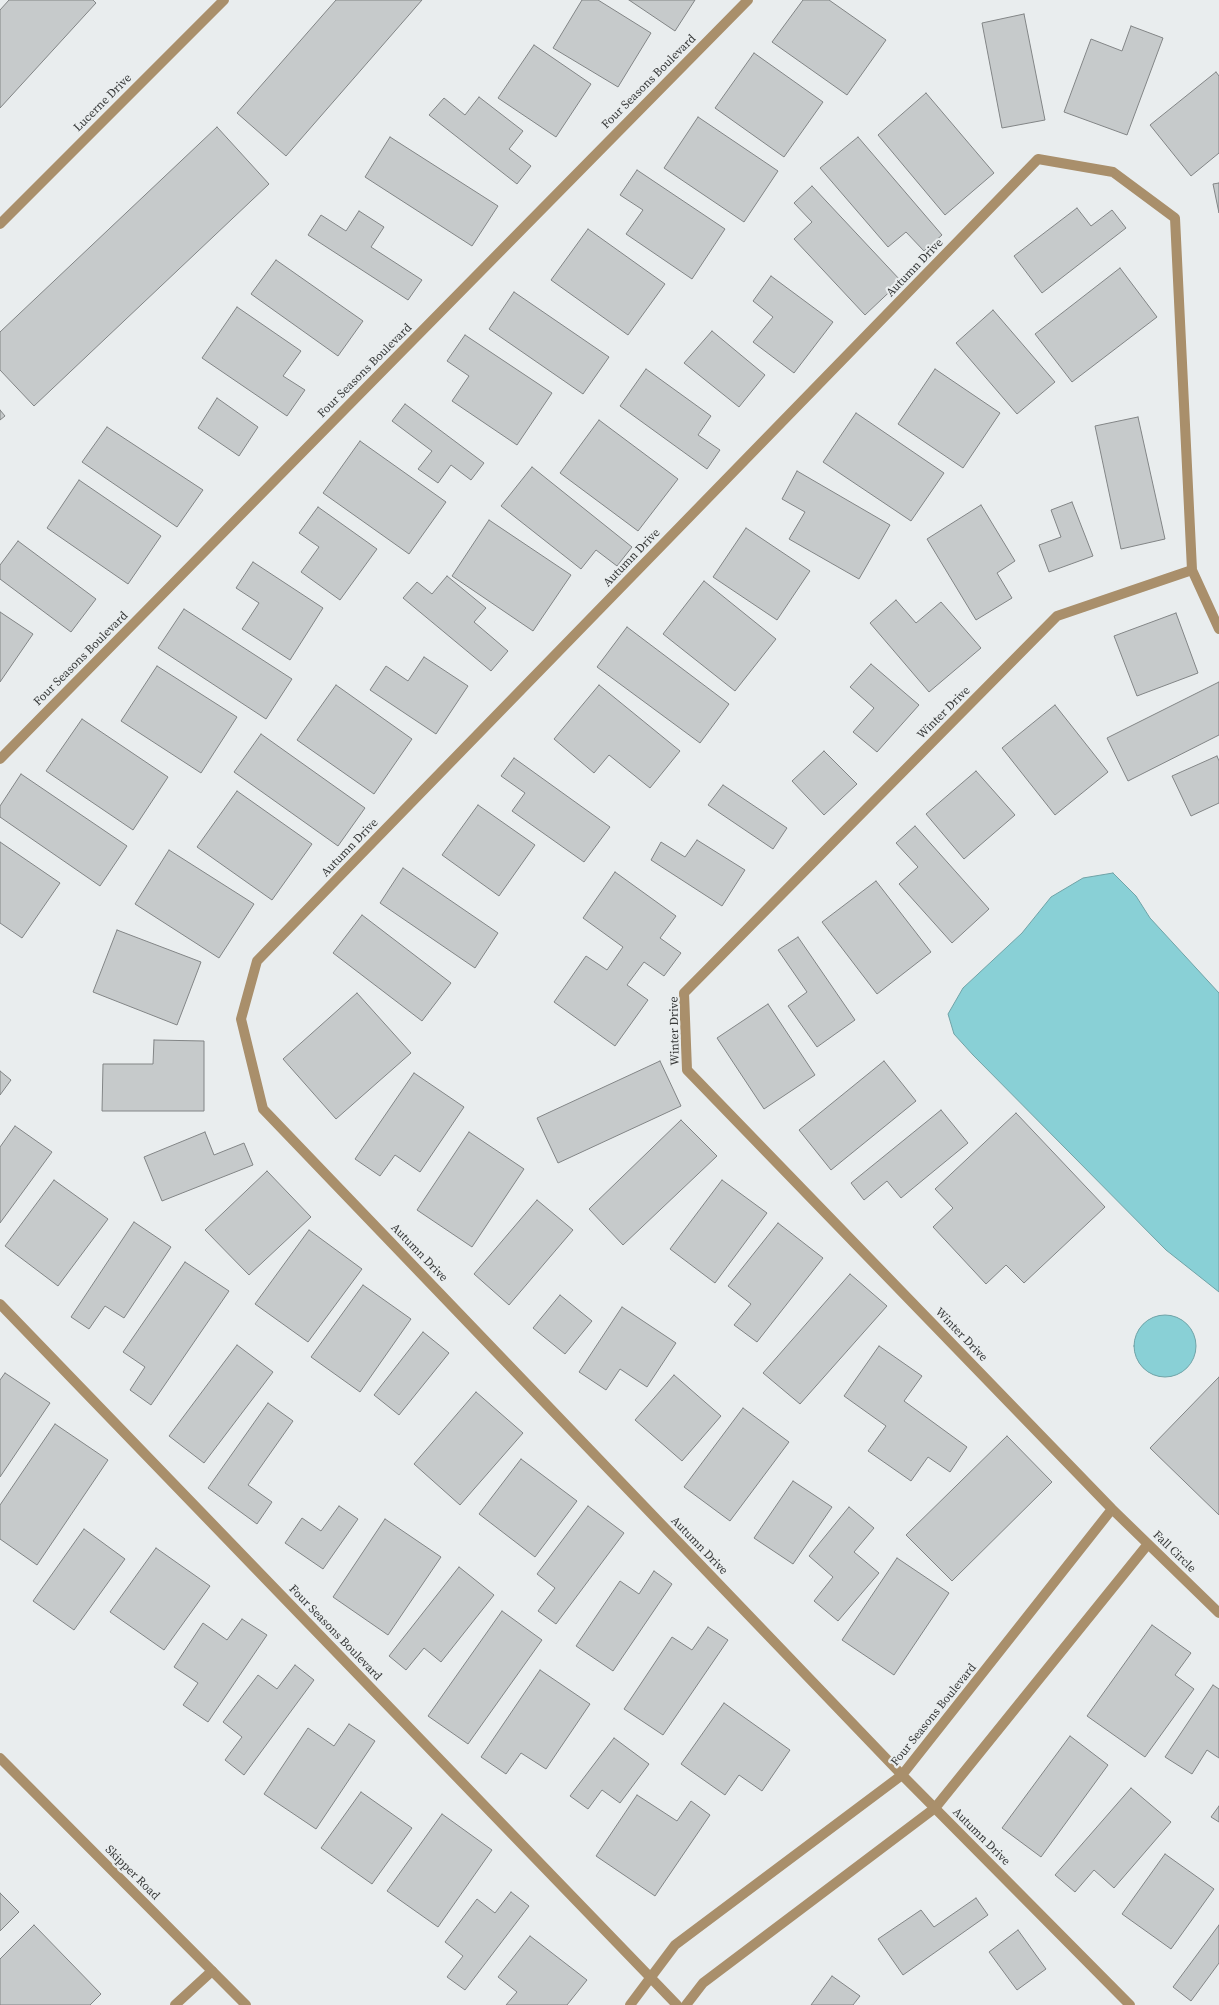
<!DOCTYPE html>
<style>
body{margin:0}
canvas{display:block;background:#e9edee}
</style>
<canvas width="1219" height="2005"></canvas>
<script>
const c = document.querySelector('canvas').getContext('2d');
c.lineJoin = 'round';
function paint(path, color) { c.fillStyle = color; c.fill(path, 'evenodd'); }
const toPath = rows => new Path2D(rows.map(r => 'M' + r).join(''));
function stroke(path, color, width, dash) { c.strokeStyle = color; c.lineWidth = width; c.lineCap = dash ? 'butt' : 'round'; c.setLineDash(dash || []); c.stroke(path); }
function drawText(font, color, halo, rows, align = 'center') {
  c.font = font + ' "Source Serif 4",serif'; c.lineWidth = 4.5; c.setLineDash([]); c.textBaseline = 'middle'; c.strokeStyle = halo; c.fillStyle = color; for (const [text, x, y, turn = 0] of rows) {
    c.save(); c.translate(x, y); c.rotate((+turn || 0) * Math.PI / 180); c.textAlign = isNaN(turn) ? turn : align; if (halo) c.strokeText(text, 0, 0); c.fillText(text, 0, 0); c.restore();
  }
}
const water = toPath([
 [1113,873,1136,896,1150,918,1219,993,1219,1292,1166,1250,973,1055,954,1034,948,1014,963,988,1022,933,1051,897,1083,878,1113,873],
 '1134 1346a31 31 0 1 1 62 0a31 31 0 1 1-62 0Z'
]);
paint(water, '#89d0d6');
stroke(water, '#70a3a7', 1);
const building = toPath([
 [9,0,93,0,96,3,0,108,0,10,9,0],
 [336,0,422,0,286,156,237,113,336,0],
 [582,0,598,0,651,33,618,87,553,48,582,0],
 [629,0,695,0,675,31,629,0],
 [803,0,829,0,886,40,847,95,772,42,803,0],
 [1024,14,1045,120,1002,128,982,23,1024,14],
 [1131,26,1163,38,1127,135,1064,112,1091,39,1122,51,1131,26],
 [534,45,591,84,556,137,498,98,534,45],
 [754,53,823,102,784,157,715,108,754,53],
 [1216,72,1219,76,1219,153,1191,176,1150,125,1216,72],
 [926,93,994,173,945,215,878,135,926,93],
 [479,97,523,131,509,149,531,166,517,184,429,115,444,98,465,115,479,97],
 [698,117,778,171,744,222,664,168,698,117],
 [217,127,269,184,34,406,0,370,0,332,217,127],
 [390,137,498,206,472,246,365,177,390,137],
 [858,137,942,235,924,251,906,232,888,247,820,168,858,137],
 [637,170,725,229,692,279,626,234,643,210,620,195,637,170],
 [1219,183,1219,213,1213,184,1219,183],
 [812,186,901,281,865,315,794,239,812,222,794,203,812,186],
 [1077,208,1091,226,1112,210,1126,228,1042,293,1014,256,1077,208],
 [359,211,384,227,371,247,422,280,408,300,308,235,321,215,346,231,359,211],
 [588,229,665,284,628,335,551,280,588,229],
 [276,260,363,321,338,356,251,294,276,260],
 [1120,268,1157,317,1072,382,1035,334,1120,268],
 [771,276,833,322,794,373,753,342,773,317,753,301,771,276],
 [514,292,609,357,583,394,489,329,514,292],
 [237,307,301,351,283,376,305,390,287,416,202,358,237,307],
 [993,310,1055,382,1017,414,956,343,993,310],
 [712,331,765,375,739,407,684,363,712,331],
 [465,335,552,393,517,445,452,401,469,376,447,361,465,335],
 [646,369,711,416,698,435,720,450,707,469,620,406,646,369],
 [935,369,1000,413,963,468,898,424,935,369],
 [217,398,258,427,239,456,198,428,217,398],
 [405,404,484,463,471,480,451,465,438,483,418,469,432,451,392,421,405,404],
 [0,410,5,416,0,420,0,410],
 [856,413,944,473,911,521,823,462,856,413],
 [1138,417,1165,539,1121,549,1095,426,1138,417],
 [599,420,678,479,638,531,560,473,599,420],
 [107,427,203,490,177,527,82,462,107,427],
 [360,441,446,502,409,554,323,493,360,441],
 [532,467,632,547,617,566,596,550,581,569,501,506,532,467],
 [797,471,890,525,859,579,789,539,805,512,782,499,797,471],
 [79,480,161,536,128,584,47,528,79,480],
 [1072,502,1093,556,1049,572,1039,545,1061,537,1051,510,1072,502],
 [981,505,1015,561,997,573,1012,598,976,620,927,539,981,505],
 [318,507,377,549,340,600,301,572,319,547,299,533,318,507],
 [489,520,571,575,533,631,452,576,489,520],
 [746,528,810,571,777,620,713,577,746,528],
 [18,541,96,599,71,632,0,579,0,565,18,541],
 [253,562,323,608,290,660,242,629,259,603,236,588,253,562],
 [447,576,486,608,474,622,508,651,491,671,403,598,417,582,432,594,447,576],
 [704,581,776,639,735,691,663,634,704,581],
 [896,600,916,623,941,602,981,648,929,692,870,623,896,600],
 [184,609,292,679,266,719,158,648,184,609],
 [0,612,33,634,0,682,0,612],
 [1176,613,1198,673,1137,696,1114,636,1176,613],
 [627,627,729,704,700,743,597,667,627,627],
 [424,657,468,686,436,734,370,690,386,666,408,681,424,657],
 [871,664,919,705,877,752,853,732,874,708,850,687,871,664],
 [157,666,237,717,201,773,121,721,157,666],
 [1219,682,1219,735,1128,781,1107,738,1219,682],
 [336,685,412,739,374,794,297,740,336,685],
 [599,685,680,751,650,788,609,755,594,773,554,739,599,685],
 [1055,705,1108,772,1055,815,1002,748,1055,705],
 [82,719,168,777,133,830,46,771,82,719],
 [261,734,365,808,338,846,234,772,261,734],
 [824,751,857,784,824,815,792,781,824,751],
 [1217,756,1219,761,1219,803,1191,816,1172,776,1217,756],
 [514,758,610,827,584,862,512,811,525,793,501,776,514,758],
 [976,771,1015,815,964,859,926,814,976,771],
 [21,774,127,846,100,886,0,817,0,806,21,774],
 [723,785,787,828,773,849,708,805,723,785],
 [237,791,312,844,272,900,197,847,237,791],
 [478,805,535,845,499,896,442,855,478,805],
 [915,826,989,909,952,943,899,884,918,867,896,843,915,826],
 [697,840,745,870,722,906,651,860,661,842,685,857,697,840],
 [0,842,60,883,22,938,0,923,0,842],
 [169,850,254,904,219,958,135,904,169,850],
 [403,868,498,933,475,968,380,903,403,868],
 [615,872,676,916,660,938,681,953,664,976,644,962,627,985,648,1000,615,1046,554,1002,586,956,607,970,623,947,583,918,615,872],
 [876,881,931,952,877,994,822,922,876,881],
 [362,915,451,983,422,1021,333,953,362,915],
 [117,930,201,962,177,1025,93,992,117,930],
 [798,937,855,1020,817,1047,788,1006,807,992,778,950,798,937],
 [357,993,411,1053,336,1119,283,1059,357,993],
 [768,1004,815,1075,764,1109,717,1038,768,1004],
 [154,1040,204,1041,204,1111,102,1111,103,1064,153,1064,154,1040],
 [660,1061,681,1106,558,1163,537,1118,660,1061],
 [884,1061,916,1101,831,1170,799,1130,884,1061],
 [0,1071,11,1080,0,1095,0,1071],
 [414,1073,464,1107,420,1172,395,1155,380,1176,355,1159,414,1073],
 [941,1110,968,1143,901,1198,887,1181,864,1200,851,1183,941,1110],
 [1016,1113,1105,1207,1024,1283,1006,1265,986,1284,933,1227,953,1208,935,1189,1016,1113],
 [681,1120,717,1156,623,1245,589,1209,681,1120],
 [15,1126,52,1152,0,1223,0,1147,15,1126],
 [205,1132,214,1155,244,1143,253,1165,162,1201,144,1157,205,1132],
 [469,1132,524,1169,472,1247,417,1210,469,1132],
 [267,1171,311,1217,249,1275,205,1230,267,1171],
 [54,1180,108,1219,58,1286,5,1246,54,1180],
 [722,1180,767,1213,715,1283,670,1249,722,1180],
 [537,1200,573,1230,509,1305,474,1274,537,1200],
 [134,1222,171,1247,124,1318,105,1306,89,1329,71,1317,134,1222],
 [778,1223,823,1258,757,1342,734,1325,751,1304,728,1286,778,1223],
 [309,1230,362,1269,308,1342,255,1304,309,1230],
 [185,1262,229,1291,151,1405,130,1390,145,1367,123,1352,185,1262],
 [850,1274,887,1306,800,1404,763,1373,850,1274],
 [363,1285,411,1319,360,1392,311,1357,363,1285],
 [560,1295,592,1321,565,1354,533,1328,560,1295],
 [622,1307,676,1343,647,1387,620,1369,606,1390,579,1372,622,1307],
 [423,1332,449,1353,399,1415,374,1395,423,1332],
 [237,1345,273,1372,204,1463,169,1436,237,1345],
 [879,1346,922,1376,904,1401,967,1447,950,1472,928,1457,911,1481,868,1451,886,1426,844,1396,879,1346],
 [5,1373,50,1403,0,1477,0,1380,5,1373],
 [674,1375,721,1416,682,1461,635,1420,674,1375],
 [1219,1377,1219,1515,1150,1448,1219,1377],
 [476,1392,523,1433,460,1505,414,1464,476,1392],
 [268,1403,293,1421,248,1485,272,1502,257,1524,208,1488,268,1403],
 [743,1408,789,1442,730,1521,684,1487,743,1408],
 [55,1424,108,1460,37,1565,0,1539,0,1505,55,1424],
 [1007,1436,1052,1482,952,1581,906,1535,1007,1436],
 [521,1459,577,1501,535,1557,479,1514,521,1459],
 [793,1481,832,1507,793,1564,754,1538,793,1481],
 [339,1506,358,1519,323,1569,285,1543,302,1518,321,1531,339,1506],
 [588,1506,624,1533,556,1624,538,1611,555,1588,537,1574,588,1506],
 [849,1507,874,1528,854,1552,879,1573,838,1621,814,1601,833,1577,809,1556,849,1507],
 [385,1519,441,1557,388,1635,333,1597,385,1519],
 [84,1529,125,1559,74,1630,33,1601,84,1529],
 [156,1548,210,1586,164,1650,110,1612,156,1548],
 [897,1558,949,1593,894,1675,842,1640,897,1558],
 [459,1567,494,1595,441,1662,424,1648,406,1670,389,1656,459,1567],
 [654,1571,672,1584,613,1671,576,1646,620,1581,639,1594,654,1571],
 [502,1611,542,1640,468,1744,428,1716,502,1611],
 [242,1619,267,1635,208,1722,183,1705,198,1683,174,1667,203,1623,227,1640,242,1619],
 [1152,1625,1191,1653,1175,1675,1194,1689,1145,1757,1087,1716,1152,1625],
 [708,1627,728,1640,663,1735,624,1709,672,1637,692,1650,708,1627],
 [295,1665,314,1680,244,1775,225,1760,242,1737,223,1722,258,1675,277,1689,295,1665],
 [540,1670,590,1704,546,1769,521,1753,506,1774,481,1757,540,1670],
 [1213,1685,1219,1689,1219,1758,1207,1750,1192,1774,1165,1757,1213,1685],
 [724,1703,790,1750,762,1791,739,1775,725,1795,681,1764,724,1703],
 [349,1724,375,1741,316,1829,264,1794,308,1728,334,1746,349,1724],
 [1070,1736,1108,1765,1041,1857,1002,1828,1070,1736],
 [614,1738,649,1764,620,1803,602,1790,588,1809,570,1796,614,1738],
 [1131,1788,1171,1822,1114,1888,1094,1870,1075,1892,1055,1875,1131,1788],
 [361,1792,412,1828,372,1884,321,1848,361,1792],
 [637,1795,677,1821,691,1801,710,1815,655,1896,596,1856,637,1795],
 [1219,1806,1219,1822,1211,1817,1219,1806],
 [442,1814,492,1850,438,1927,387,1891,442,1814],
 [1165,1854,1214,1889,1171,1949,1122,1914,1165,1854],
 [511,1892,529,1906,465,1990,447,1977,463,1956,445,1942,477,1899,495,1913,511,1892],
 [0,1893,19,1912,0,1931,0,1893],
 [976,1898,988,1915,903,1975,878,1939,921,1910,934,1927,976,1898],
 [34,1925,101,1994,90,2005,0,2005,0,1959,34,1925],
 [1219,1925,1219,1963,1191,2001,1173,1987,1219,1925],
 [1018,1930,1046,1969,1017,1990,989,1952,1018,1930],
 [530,1936,587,1980,567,2005,506,2005,517,1992,498,1977,530,1936],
 [832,1976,860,1996,853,2005,811,2005,832,1976]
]);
paint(building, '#c6cacb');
stroke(building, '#828586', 1);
stroke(toPath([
 [0,224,224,0],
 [1192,570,1057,616,684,993,687,1070,1112,1509,1219,1613],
 [0,759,748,0],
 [0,1304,677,2005],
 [175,2005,212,1971],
 [630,2005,675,1945,902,1775,1112,1509],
 [686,2005,703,1983,935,1808,1148,1544],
 [1130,2005,902,1775,263,1109,241,1019,257,961,1038,159,1113,172,1175,218,1192,570,1219,629]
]), '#a98f6b', 10);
stroke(toPath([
 [0,1758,246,2005]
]), '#a98f6b', 10);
drawText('12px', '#373939', '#e9edee', [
 ["Four Seasons Boulevard",649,82,-45],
 ["Lucerne Drive",103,103,-45],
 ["Autumn Drive",915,268,-46],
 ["Four Seasons Boulevard",365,371,-45],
 ["Autumn Drive",632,558,-46],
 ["Four Seasons Boulevard",81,659,-45],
 ["Winter Drive",944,713,-45],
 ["Autumn Drive",350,848,-46],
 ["Winter Drive",675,1031,-91],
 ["Autumn Drive",419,1253,46],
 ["Winter Drive",961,1335,46],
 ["Autumn Drive",699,1546,46],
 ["Fall Circle",1174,1552,44],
 ["Four Seasons Boulevard",335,1633,46],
 ["Four Seasons Boulevard",934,1715,-51],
 ["Autumn Drive",981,1837,45],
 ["Skipper Road",132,1873,45]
]);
</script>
